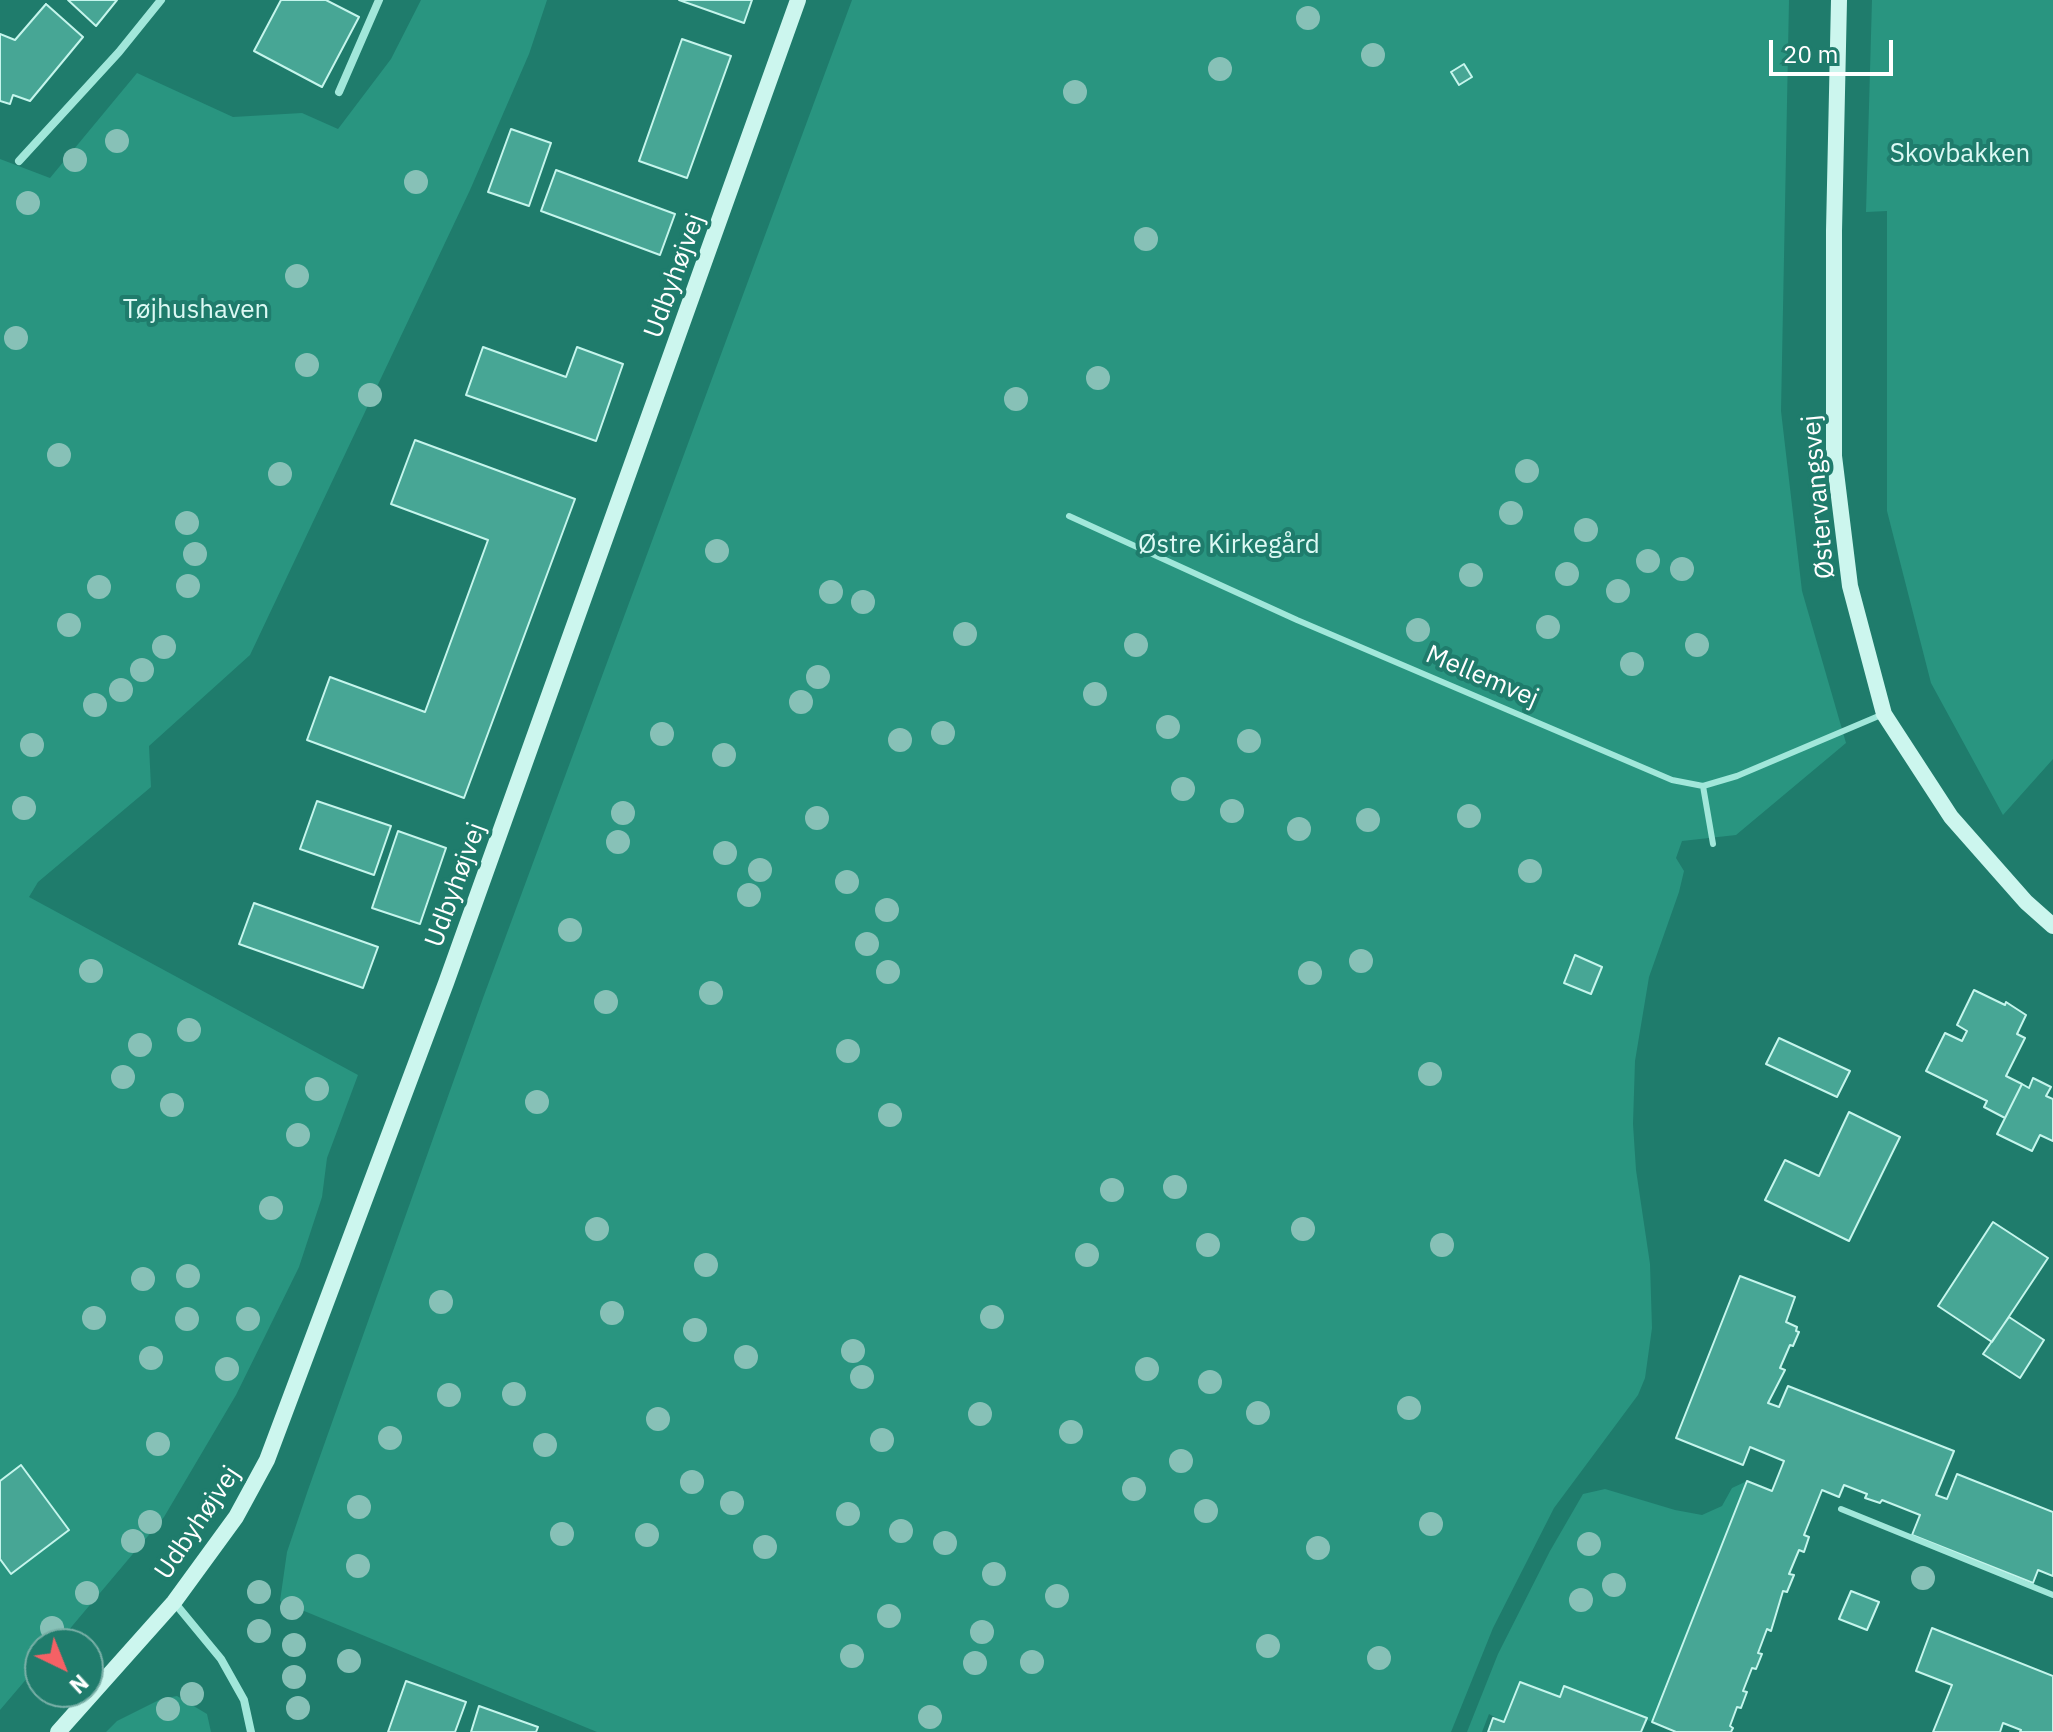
<!DOCTYPE html>
<meta charset="utf-8">
<style>
body{margin:0}
#map{position:relative;width:2053px;height:1732px;overflow:hidden;background:#1f7c6c;font-family:"IBM Plex Sans",sans-serif}
canvas{display:block}
.north{position:absolute;left:24px;top:1628px;width:80px;height:80px;box-sizing:border-box;background:#1f7c6c;border:2px solid #79b0a7;border-radius:50%;rotate:137deg;font-size:22px;font-weight:700;line-height:32px;text-align:center;color:#fff}
.north::after{content:'';display:block;margin:auto;width:28px;height:36px;background:#f56165;clip-path:polygon(50% 0,100% 100%,50% 72%,0 100%)}
.scale{position:absolute;left:1769px;top:40px;width:124px;height:36px;box-sizing:border-box;border:4px solid #fff;border-top:0;padding-left:10px;font-size:24px;line-height:28px;white-space:nowrap;color:#fff;-webkit-text-stroke:6px #1f7c6c;paint-order:stroke}
</style>
<div id="map">
<canvas width="2053" height="1732"></canvas>
<div class="north">N</div>
<div class="scale">20 m</div>
</div>
<script>
const c = document.querySelector('canvas').getContext('2d');
c.lineJoin = 'round';
function paint(path, color) { c.fillStyle = color; c.fill(path, 'evenodd'); }
const toPath = rows => new Path2D(rows.map(r => 'M' + r).join(''));
function stroke(path, color, width, dash) { c.strokeStyle = color; c.lineWidth = width; c.lineCap = dash ? 'butt' : 'round'; c.setLineDash(dash || []); c.stroke(path); }
function drawText(font, color, halo, rows, align = 'center') {
  c.font = font + ' "IBM Plex Sans",sans-serif'; c.lineWidth = 8; c.setLineDash([]); c.textBaseline = 'middle'; c.strokeStyle = halo; c.fillStyle = color; for (const [text, x, y, turn = 0] of rows) {
    c.save(); c.translate(x, y); c.rotate((+turn || 0) * Math.PI / 180); c.textAlign = isNaN(turn) ? turn : align; if (halo) c.strokeText(text, 0, 0); c.fillText(text, 0, 0); c.restore();
  }
}
paint(toPath([
 [421,0,547,0,529,54,470,190,250,655,149,746,151,787,38,882,29,897,358,1075,327,1158,322,1197,299,1267,236,1395,164,1517,57,1644,40,1644,40,1663,0,1710,0,159,50,178,137,73,233,117,302,113,338,129,391,59],
 [852,0,1789,0,1781,411,1802,591,1846,743,1736,835,1682,841,1676,858,1684,871,1679,892,1649,977,1635,1061,1633,1124,1636,1170,1650,1264,1652,1328,1645,1378,1638,1395,1554,1508,1493,1628,1451,1732,597,1732,280,1601,287,1552,308,1490,483,998],
 [1872,0,2053,0,2053,759,2003,815,1931,683,1887,511,1887,211,1866,212],
 [1747,1481,1652,1722,1564,1686,1560,1697,1521,1682,1504,1722,1489,1714,1482,1732,1467,1732,1498,1654,1550,1551,1583,1494,1605,1489,1675,1510,1702,1515,1722,1506,1732,1488],
 [177,1696,207,1714,211,1732,106,1732,117,1721,161,1699]
]), '#299580');
const building = toPath([
 [68,0,117,0,96,26,68,0],
 [281,0,326,0,359,17,322,87,254,51,281,0],
 [679,0,752,0,744,23,679,0],
 [46,4,83,37,30,101,13,95,10,104,0,101,0,34,15,40,46,4],
 [682,39,731,56,687,178,639,161,682,39],
 [1464,64,1472,77,1459,85,1451,72,1464,64],
 [511,129,551,143,529,206,488,192,511,129],
 [556,170,675,214,660,255,541,211,556,170],
 [483,347,566,377,577,347,623,364,596,441,466,395,483,347],
 [415,440,575,499,464,798,307,740,330,677,425,712,488,540,391,504,415,440],
 [317,801,391,826,374,875,300,849,317,801],
 [398,831,446,848,420,924,372,908,398,831],
 [254,903,378,947,363,988,239,944,254,903],
 [1575,955,1602,967,1591,994,1564,983,1575,955],
 [1974,990,2005,1005,2006,1002,2026,1015,2017,1034,2025,1038,2006,1076,2022,1084,2005,1118,1984,1107,1987,1101,1926,1071,1945,1033,1962,1041,1967,1031,1957,1025,1974,990],
 [1779,1038,1850,1071,1837,1097,1766,1064,1779,1038],
 [2033,1078,2051,1087,2046,1096,2053,1099,2053,1141,2040,1135,2032,1151,1997,1134,2022,1084,2029,1088,2033,1078],
 [1849,1112,1900,1137,1849,1241,1765,1200,1785,1160,1819,1176,1849,1112],
 [1993,1222,2048,1258,1992,1342,1938,1306,1993,1222],
 [1740,1276,1795,1297,1786,1322,1797,1327,1796,1331,1799,1332,1793,1346,1790,1345,1780,1368,1785,1370,1768,1403,1779,1407,1788,1386,1954,1451,1936,1495,1947,1499,1957,1474,2053,1512,2053,1576,2038,1570,2033,1583,1912,1535,1920,1515,1882,1500,1880,1503,1865,1498,1867,1494,1844,1485,1839,1497,1822,1490,1804,1535,1809,1537,1804,1552,1799,1550,1789,1574,1794,1575,1787,1592,1783,1591,1771,1631,1767,1629,1758,1653,1762,1654,1756,1669,1752,1668,1743,1691,1747,1692,1741,1708,1737,1707,1730,1726,1733,1728,1731,1732,1676,1732,1652,1722,1747,1481,1772,1491,1784,1461,1750,1447,1743,1465,1676,1438,1740,1276],
 [2009,1317,2044,1340,2020,1378,1983,1354,2009,1317],
 [21,1465,69,1530,11,1574,0,1559,0,1481,21,1465],
 [1851,1591,1879,1602,1867,1630,1839,1619,1851,1591],
 [1932,1628,2053,1676,2053,1732,2020,1732,2021,1730,2003,1723,2000,1732,1933,1732,1952,1685,1916,1671,1932,1628],
 [406,1681,466,1702,455,1732,388,1732,406,1681],
 [1520,1682,1560,1697,1564,1686,1647,1718,1641,1732,1488,1732,1493,1718,1504,1722,1520,1682],
 [479,1706,538,1727,536,1732,471,1732,479,1706]
]);
paint(building, '#47a695');
stroke(building, '#c5f5ec', 2);
stroke(toPath([
 [1069,516,1297,620,1672,780,1703,786,1737,776,1881,715],
 [1703,786,1713,844],
 [1841,1509,2053,1595]
]), '#a1e7da', 6);
stroke(toPath([
 [339,92,379,0],
 [19,161,119,52,161,0],
 [174,1602,221,1659,244,1700,251,1732]
]), '#a1e7da', 8);
stroke(toPath([
 [1839,0,1834,231,1834,456,1850,586,1884,714,1951,817,2026,902,2053,926],
 [58,1732,174,1602,236,1517,267,1460,446,983,798,0]
]), '#ccf6ee', 16);
c.fillStyle = '#87c1b7';
for (const [x, y] of [
 [1308,18],
 [1373,55],
 [1220,69],
 [1075,92],
 [117,141],
 [75,160],
 [416,182],
 [28,203],
 [1146,239],
 [297,276],
 [16,338],
 [307,365],
 [1098,378],
 [370,395],
 [1016,399],
 [59,455],
 [1527,471],
 [280,474],
 [1511,513],
 [187,523],
 [1586,530],
 [717,551],
 [195,554],
 [1648,561],
 [1682,569],
 [1567,574],
 [1471,575],
 [188,586],
 [99,587],
 [1618,591],
 [831,592],
 [863,602],
 [69,625],
 [1548,627],
 [1418,630],
 [965,634],
 [1136,645],
 [1697,645],
 [164,647],
 [1632,664],
 [142,670],
 [818,677],
 [121,690],
 [1095,694],
 [801,702],
 [95,705],
 [1168,727],
 [943,733],
 [662,734],
 [900,740],
 [1249,741],
 [32,745],
 [724,755],
 [1183,789],
 [24,808],
 [1232,811],
 [623,813],
 [1469,816],
 [817,818],
 [1368,820],
 [1299,829],
 [618,842],
 [725,853],
 [760,870],
 [1530,871],
 [847,882],
 [749,895],
 [887,910],
 [570,930],
 [867,944],
 [1361,961],
 [91,971],
 [888,972],
 [1310,973],
 [711,993],
 [606,1002],
 [189,1030],
 [140,1045],
 [848,1051],
 [1430,1074],
 [123,1077],
 [317,1089],
 [537,1102],
 [172,1105],
 [890,1115],
 [298,1135],
 [1175,1187],
 [1112,1190],
 [271,1208],
 [597,1229],
 [1303,1229],
 [1208,1245],
 [1442,1245],
 [1087,1255],
 [706,1265],
 [188,1276],
 [143,1279],
 [441,1302],
 [612,1313],
 [992,1317],
 [94,1318],
 [187,1319],
 [248,1319],
 [695,1330],
 [853,1351],
 [746,1357],
 [151,1358],
 [227,1369],
 [1147,1369],
 [862,1377],
 [1210,1382],
 [514,1394],
 [449,1395],
 [1409,1408],
 [1258,1413],
 [980,1414],
 [658,1419],
 [1071,1432],
 [390,1438],
 [882,1440],
 [158,1444],
 [545,1445],
 [1181,1461],
 [692,1482],
 [1134,1489],
 [732,1503],
 [359,1507],
 [1206,1511],
 [848,1514],
 [150,1522],
 [1431,1524],
 [901,1531],
 [562,1534],
 [647,1535],
 [133,1541],
 [945,1543],
 [1589,1544],
 [765,1547],
 [1318,1548],
 [358,1566],
 [994,1574],
 [1923,1578],
 [1614,1585],
 [259,1592],
 [87,1593],
 [1057,1596],
 [1581,1600],
 [292,1608],
 [889,1616],
 [52,1628],
 [259,1631],
 [982,1632],
 [294,1645],
 [1268,1646],
 [852,1656],
 [1379,1658],
 [349,1661],
 [1032,1662],
 [975,1663],
 [294,1677],
 [192,1694],
 [298,1708],
 [168,1709],
 [930,1717]
]) { c.beginPath(); c.arc(x, y, 12, 0, 2 * Math.PI); c.fill(); }
drawText('26px', '#dcf9f4', '#1f7c6c', [
 ["Skovbakken",1960,154],
 ["Tøjhushaven",196,310],
 ["Østre Kirkegård",1229,545]
]);
drawText('26px', '#fff', '#1f7c6c', [
 ["Udbyhøjvej",675,276,-70],
 ["Østervangsvej",1819,497,-95],
 ["Mellemvej",1482,677,23],
 ["Udbyhøjvej",456,885,-70],
 ["Udbyhøjvej",198,1523,-56]
]);
</script>
